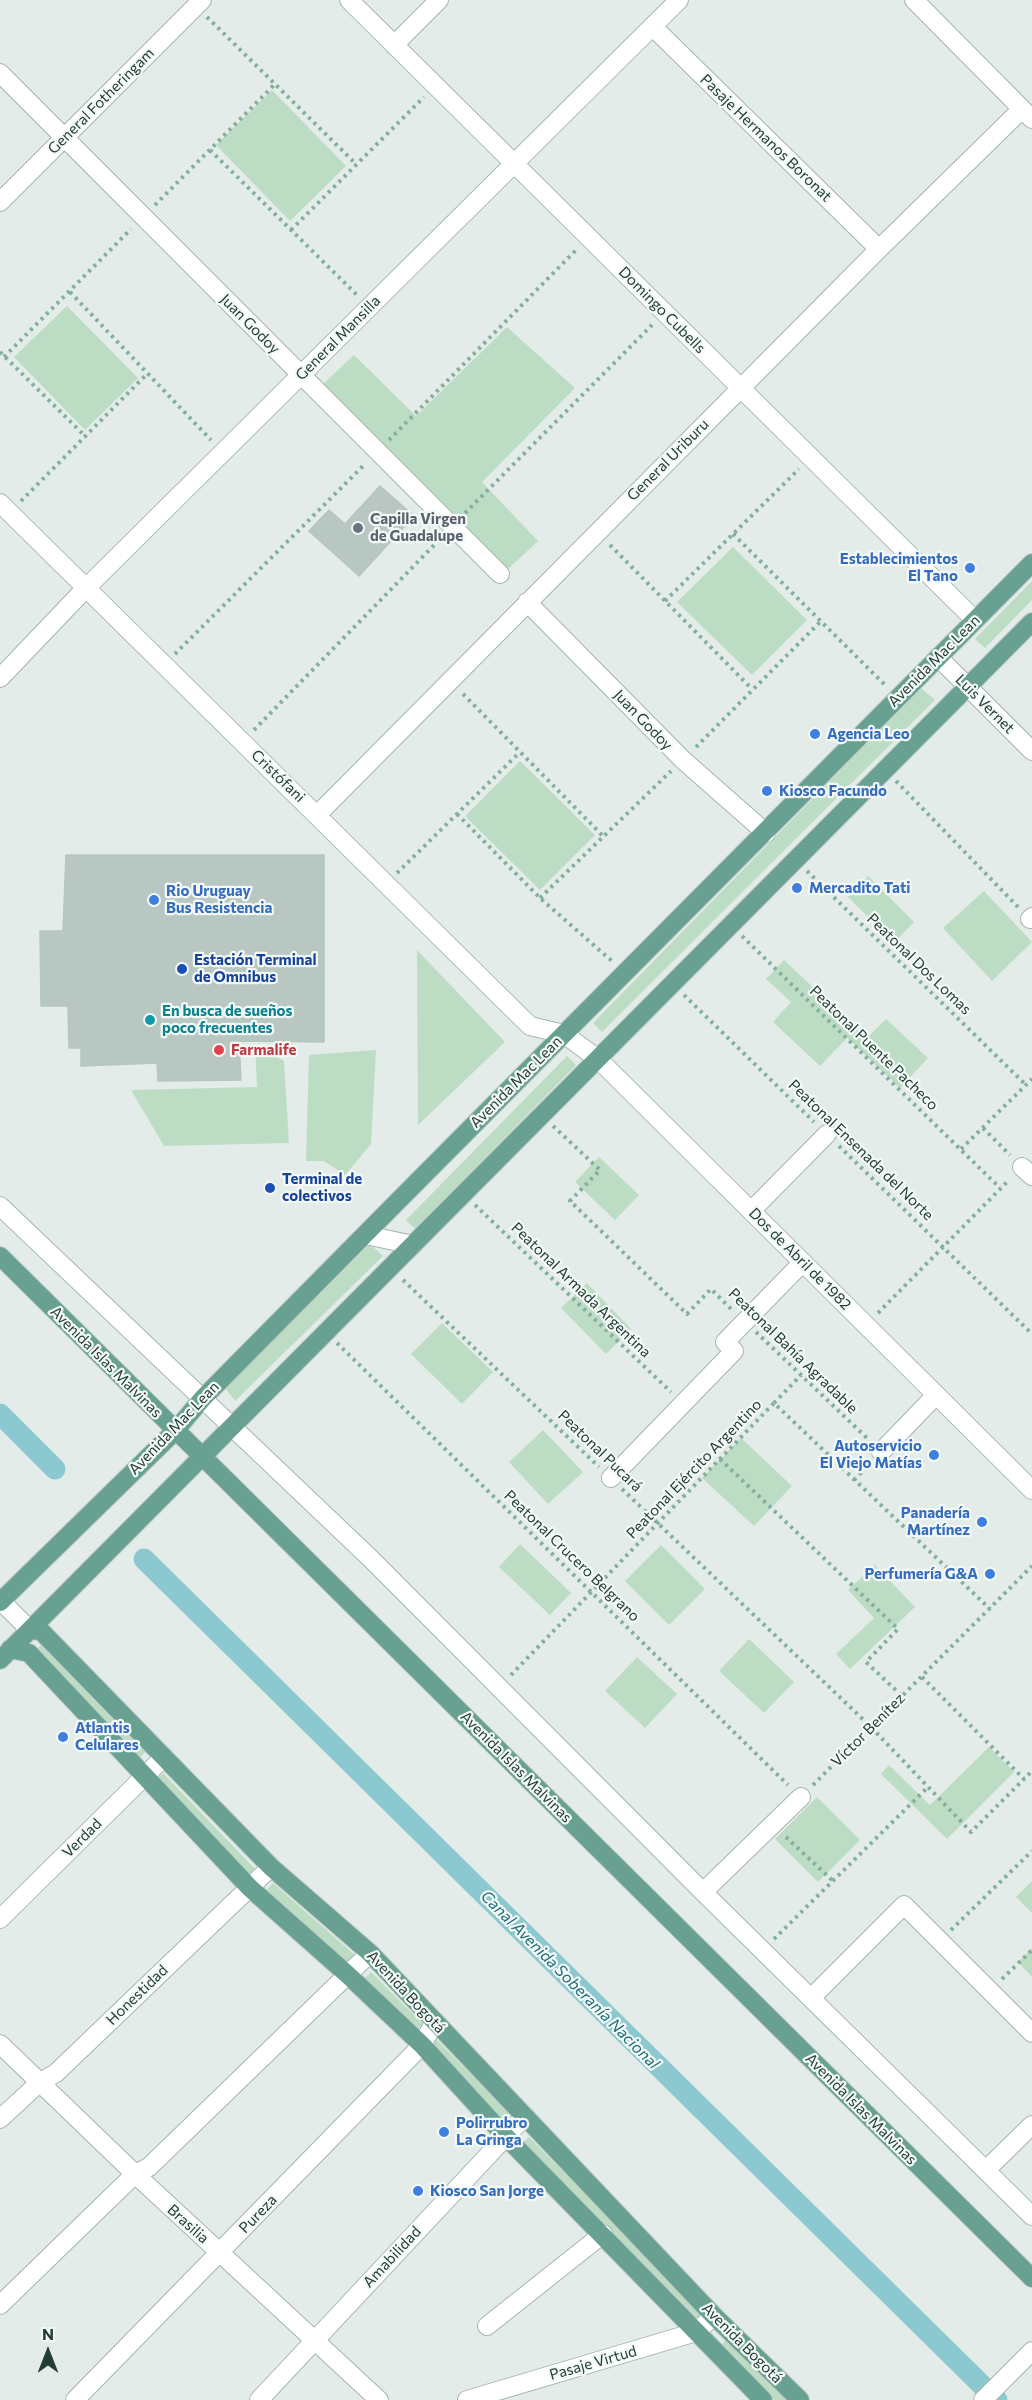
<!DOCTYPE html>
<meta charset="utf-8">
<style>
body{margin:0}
#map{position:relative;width:1032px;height:2400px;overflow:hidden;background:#e3ece8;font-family:Commissioner,sans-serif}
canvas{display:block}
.north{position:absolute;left:18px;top:2322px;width:60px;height:60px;-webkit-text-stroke:4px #f3f9f6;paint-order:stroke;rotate:0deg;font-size:16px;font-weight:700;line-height:24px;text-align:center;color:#233d35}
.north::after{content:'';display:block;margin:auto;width:21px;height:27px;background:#233d35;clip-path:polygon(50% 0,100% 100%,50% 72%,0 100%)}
</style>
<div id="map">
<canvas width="1032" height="2400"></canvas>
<div class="north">N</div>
</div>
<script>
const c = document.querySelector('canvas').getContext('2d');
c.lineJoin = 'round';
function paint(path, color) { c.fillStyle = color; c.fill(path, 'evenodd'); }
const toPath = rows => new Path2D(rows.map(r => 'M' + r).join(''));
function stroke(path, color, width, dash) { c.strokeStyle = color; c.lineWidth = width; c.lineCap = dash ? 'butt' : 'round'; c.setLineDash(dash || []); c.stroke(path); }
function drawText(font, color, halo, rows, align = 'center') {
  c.font = font + ' Commissioner,sans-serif'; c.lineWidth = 4.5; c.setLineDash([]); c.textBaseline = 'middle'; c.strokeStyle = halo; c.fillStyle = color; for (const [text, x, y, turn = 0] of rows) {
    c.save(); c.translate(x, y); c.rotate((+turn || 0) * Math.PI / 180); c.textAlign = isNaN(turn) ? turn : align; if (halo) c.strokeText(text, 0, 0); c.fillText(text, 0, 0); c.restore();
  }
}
paint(toPath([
 [272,90,346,166,290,221,216,145],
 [67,306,138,378,85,430,14,357],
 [507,327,575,388,482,482,538,541,507,570,322,385,354,355,416,416],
 [733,547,807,620,752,675,677,602],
 [1032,581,1032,600,985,648,975,639],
 [921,688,935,700,602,1032,593,1023],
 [520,761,595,835,540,890,465,816],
 [868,876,914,922,894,943,848,897],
 [984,891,1032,942,992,981,943,928],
 [417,950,505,1042,418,1125],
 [784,960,867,1038,886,1019,928,1058,900,1088,847,1038,820,1066,773,1022,791,1002,766,979],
 [255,1045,284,1061,289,1143,164,1146,131,1090,257,1087],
 [376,1050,371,1144,345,1175,324,1161,306,1161,309,1055],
 [567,1056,576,1065,415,1229,406,1220],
 [599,1157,639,1195,615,1220,575,1182],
 [370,1244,383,1256,235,1401,225,1388],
 [587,1283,631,1329,606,1354,561,1308],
 [442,1323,493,1372,462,1404,411,1354],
 [543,1430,583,1472,548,1504,509,1462],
 [741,1438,792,1486,754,1526,702,1478],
 [520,1544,571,1593,550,1615,499,1567],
 [661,1545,705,1589,669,1625,625,1581],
 [875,1565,915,1607,850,1669,836,1654,874,1618,848,1590],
 [749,1639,794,1682,764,1713,719,1671],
 [41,1645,145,1752,139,1758,35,1651],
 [637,1657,677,1694,645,1728,605,1691],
 [989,1747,1014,1772,947,1839,881,1774,889,1765,930,1805],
 [163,1773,257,1871,251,1877,157,1779],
 [817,1797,860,1840,818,1882,775,1839],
 [1032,1881,1032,1913,1016,1897],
 [273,1883,356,1956,349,1963,267,1890],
 [1032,1948,1032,1977,1018,1962],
 [371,1972,423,2024,417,2030,365,1978],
 [433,2036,509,2113,502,2119,427,2042],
 [529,2137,705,2314,699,2320,523,2143],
 [730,2336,793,2400,774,2400,719,2347]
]), '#bcddc4');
stroke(toPath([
 [0,1414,55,1469],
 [144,1559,997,2400]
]), '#8cc8d0', 21);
const building = toPath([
 [380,486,414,516,359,576,309,531,329,510,345,524,380,486],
 [66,855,324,855,324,1042,239,1041,241,1080,158,1081,157,1063,81,1066,81,1048,69,1048,68,1006,41,1006,40,931,63,931,66,855]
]);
paint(building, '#b8c7c1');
stroke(building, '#b5c6be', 1.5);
const minor = toPath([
 [349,0,975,620],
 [914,0,1032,119],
 [653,27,879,249],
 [394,45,439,0],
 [0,73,500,574],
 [0,202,202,0],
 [0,503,530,1026,564,1034,598,1059,1032,1490],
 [527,602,683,760,766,833],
 [938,657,1032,751],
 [0,678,85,589,679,0],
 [318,814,879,249,1022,109],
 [1030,919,1032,917],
 [1022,1167,1032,1176],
 [0,1206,370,1558,703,1892,1032,2216],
 [751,1211,827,1134],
 [366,1235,413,1245],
 [881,1452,936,1395],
 [611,1478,734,1351,725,1342,803,1262],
 [0,1600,30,1630],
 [703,1892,801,1797],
 [0,1919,164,1757],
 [811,1998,904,1905,1032,2033],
 [0,2044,135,2174,379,2400],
 [0,2119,39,2083,56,2073,271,1867],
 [986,2170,1032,2125],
 [0,2305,135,2174,149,2167,370,1953],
 [487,2326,603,2234],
 [75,2400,422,2045,434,2023],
 [259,2400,525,2116],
 [467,2400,696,2332,714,2316],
 [983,2400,1032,2351]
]);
const major = toPath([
 [0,1256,1032,2278],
 [0,1602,175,1431,203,1398,396,1203,1032,563],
 [30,1630,41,1631,271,1867,370,1953,714,2316,800,2400],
 [10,1649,29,1653,250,1888,348,1975,422,2045,505,2136,763,2400],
 [0,1660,1032,622]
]);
stroke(minor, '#a6b4af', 20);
stroke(major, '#c1c9c6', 20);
stroke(toPath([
 [207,17,356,164],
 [210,150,357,295],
 [155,205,275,84],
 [291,230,424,97],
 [70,292,211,440],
 [0,352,86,437],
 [4,357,131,229],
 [389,440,578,248],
 [21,501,147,374],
 [465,513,652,325],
 [733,534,886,686],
 [610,545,752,689],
 [665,601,799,469],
 [175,654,365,464],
 [463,694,603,836],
 [254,730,441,538],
 [696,747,820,622],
 [896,781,1018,907],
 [457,814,540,898,613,962],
 [807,871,1026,1085],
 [397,873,520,752],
 [540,898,671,771],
 [742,936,1000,1188],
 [684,995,814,1122],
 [553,1126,600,1170,570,1201,687,1314,711,1289,733,1311],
 [983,1128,1010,1155],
 [839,1146,1032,1334],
 [961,1149,1032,1079],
 [475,1205,671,1392],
 [403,1280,599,1467],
 [878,1313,1009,1180],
 [756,1332,868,1439],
 [337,1343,788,1785],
 [774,1403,801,1375],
 [720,1459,898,1629,866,1662,902,1696],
 [854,1480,870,1463],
 [622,1489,871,1727,971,1832,1032,1771],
 [511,1675,774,1403,990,1609],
 [922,1677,1024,1779],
 [813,1785,1032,1566],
 [786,1837,833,1881],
 [951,1930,1032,1851],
 [774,1939,927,1788],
 [1002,1979,1032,1950]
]), '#84afa0', 4, [3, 4.5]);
stroke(minor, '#fff', 18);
stroke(major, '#68a191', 18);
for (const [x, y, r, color] of [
 [358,528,6,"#6b7280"],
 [970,568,6,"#3f7fe0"],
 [815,734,6,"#3f7fe0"],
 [767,791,6,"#3f7fe0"],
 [797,888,6,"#3f7fe0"],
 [154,900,6,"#3f7fe0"],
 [182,969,6,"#1a4fb4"],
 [150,1020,6,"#0f9aa8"],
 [219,1050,6,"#e0444e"],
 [270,1188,6,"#1a4fb4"],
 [934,1455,6,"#3f7fe0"],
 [982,1522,6,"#3f7fe0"],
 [990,1574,6,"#3f7fe0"],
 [63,1737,6,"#3f7fe0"],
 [444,2132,6,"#3f7fe0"],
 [418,2191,6,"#3f7fe0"]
]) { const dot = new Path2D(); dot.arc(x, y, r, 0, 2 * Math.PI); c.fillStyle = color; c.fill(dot); stroke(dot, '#f3f9f6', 2); }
drawText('15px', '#233d35', '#f3f9f6', [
 ["General Fotheringam",101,101,-45],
 ["Pasaje Hermanos Boronat",766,138,44],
 ["Domingo Cubells",662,310,45],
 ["Juan Godoy",250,324,45],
 ["General Mansilla",338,338,-45],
 ["General Uriburu",668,460,-45],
 ["Avenida Mac Lean",934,661,-45],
 ["Luis Vernet",985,704,45],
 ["Juan Godoy",643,720,46],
 ["Cristófani",278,776,44],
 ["Peatonal Dos Lomas",919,964,44],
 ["Peatonal Puente Pacheco",874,1048,44],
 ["Avenida Mac Lean",516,1082,-45],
 ["Peatonal Ensenada del Norte",861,1150,44],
 ["Dos de Abril de 1982",800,1259,45],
 ["Peatonal Armada Argentina",581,1290,44],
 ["Peatonal Bahía Agradable",793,1351,44],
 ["Avenida Islas Malvinas",106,1362,45],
 ["Avenida Mac Lean",174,1428,-46],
 ["Peatonal Pucará",600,1451,44],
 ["Peatonal Ejército Argentino",694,1469,-46],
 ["Peatonal Crucero Belgrano",572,1556,44],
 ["Víctor Benítez",868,1730,-45],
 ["Avenida Islas Malvinas",516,1767,45],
 ["Verdad",82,1838,-45],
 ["Avenida Bogotá",406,1992,47],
 ["Honestidad",137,1995,-44],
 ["Avenida Islas Malvinas",861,2109,45],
 ["Pureza",258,2214,-46],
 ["Brasilia",188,2224,42],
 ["Amabilidad",392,2257,-47],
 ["Avenida Bogotá",742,2343,45],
 ["Pasaje Virtud",593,2363,-16]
]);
drawText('bold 15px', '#5b616d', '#f3f9f6', [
 ["Capilla Virgen",370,519],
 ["de Guadalupe",370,536]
], 'left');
drawText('bold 15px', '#366cbe', '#f3f9f6', [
 ["Establecimientos",958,559,"right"],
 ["El Tano",958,576,"right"],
 ["Agencia Leo",827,734],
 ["Kiosco Facundo",779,791],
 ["Mercadito Tati",809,888],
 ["Rio Uruguay",166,891],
 ["Bus Resistencia",166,908],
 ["Autoservicio",922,1446,"right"],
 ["El Viejo Matías",922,1463,"right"],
 ["Panadería",970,1513,"right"],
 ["Martínez",970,1530,"right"],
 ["Perfumería G&A",978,1574,"right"],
 ["Atlantis",75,1728],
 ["Celulares",75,1745],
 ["Polirrubro",456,2123],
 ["La Gringa",456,2140],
 ["Kiosco San Jorge",430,2191]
], 'left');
drawText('bold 15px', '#164399', '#f3f9f6', [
 ["Estación Terminal",194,960],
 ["de Omnibus",194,977],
 ["Terminal de",282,1179],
 ["colectivos",282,1196]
], 'left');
drawText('bold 15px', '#0d838f', '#f3f9f6', [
 ["En busca de sueños",162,1011],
 ["poco frecuentes",162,1028]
], 'left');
drawText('bold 15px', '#be3a42', '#f3f9f6', [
 ["Farmalife",231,1050]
], 'left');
drawText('italic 16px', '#1e6c78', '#f3f9f6', [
 ["Canal Avenida Soberanía Nacional",570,1980,45]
]);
</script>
